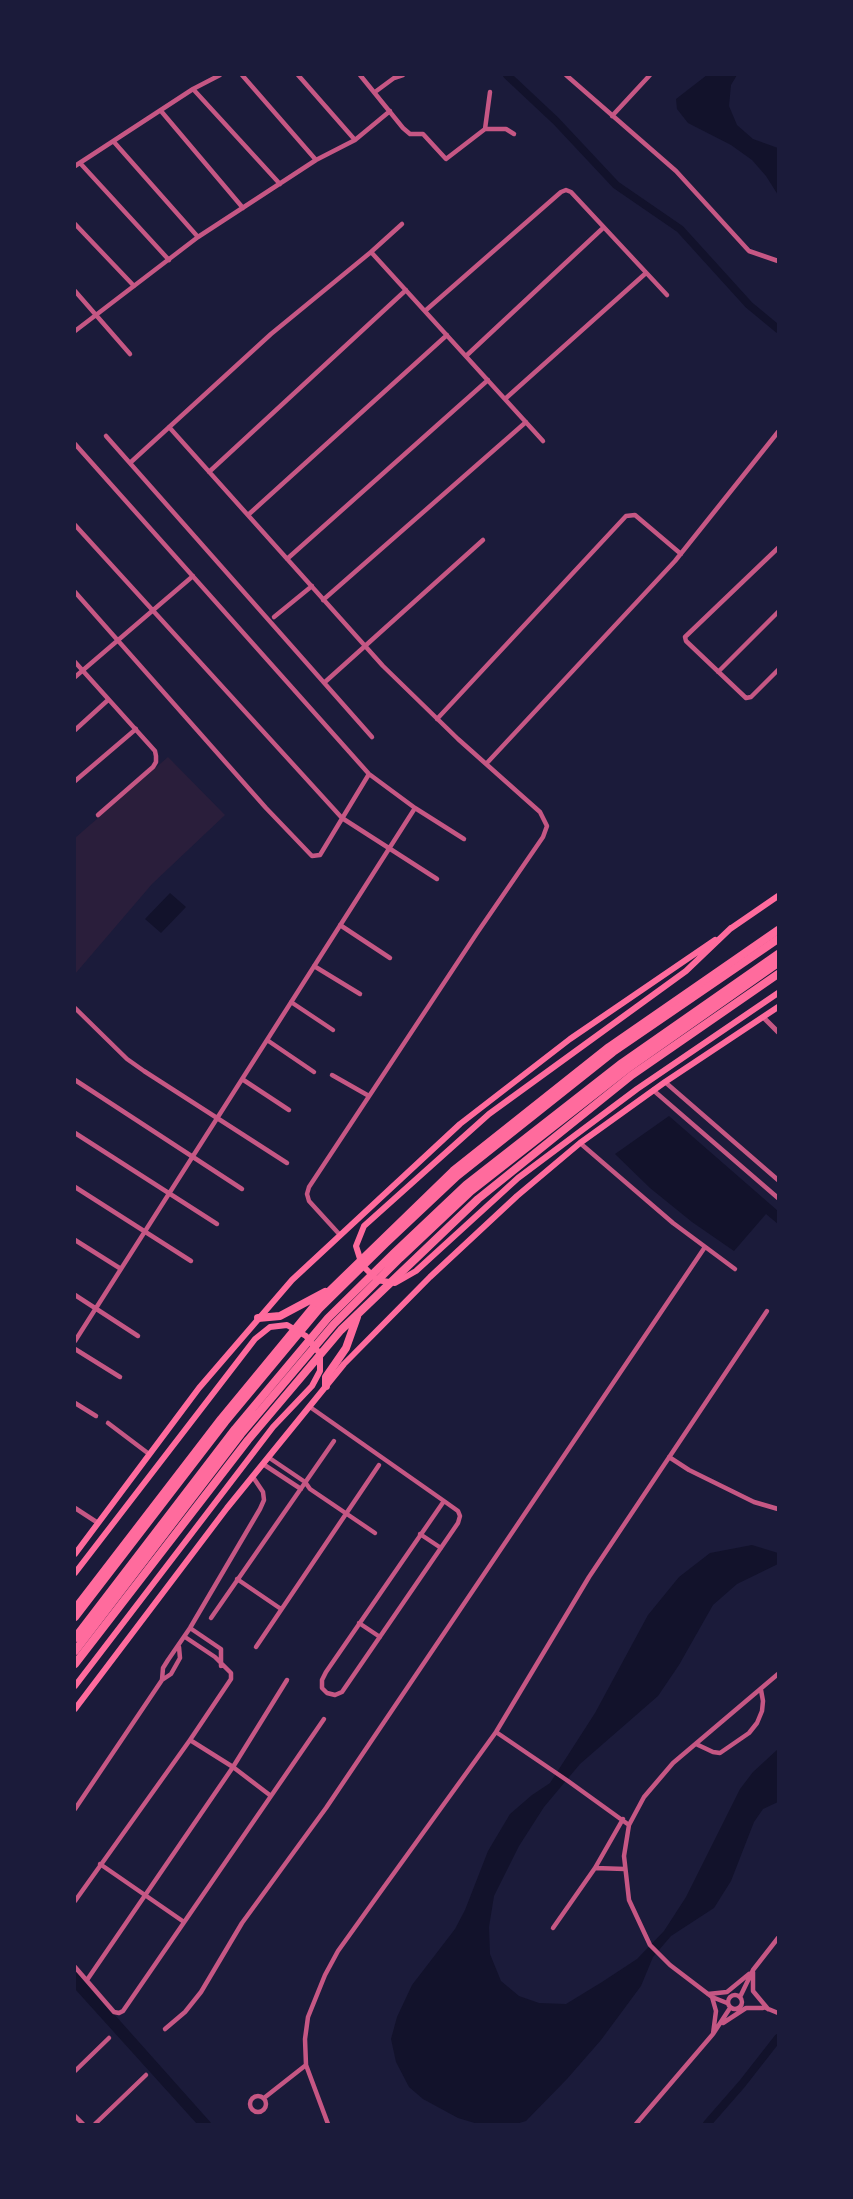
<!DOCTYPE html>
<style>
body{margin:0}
#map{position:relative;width:853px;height:2199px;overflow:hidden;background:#1b1b3a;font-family:"Space Grotesk",sans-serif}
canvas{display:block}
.frame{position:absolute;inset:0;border:76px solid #1b1b3a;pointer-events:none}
</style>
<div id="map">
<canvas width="853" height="2199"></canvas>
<div class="frame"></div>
</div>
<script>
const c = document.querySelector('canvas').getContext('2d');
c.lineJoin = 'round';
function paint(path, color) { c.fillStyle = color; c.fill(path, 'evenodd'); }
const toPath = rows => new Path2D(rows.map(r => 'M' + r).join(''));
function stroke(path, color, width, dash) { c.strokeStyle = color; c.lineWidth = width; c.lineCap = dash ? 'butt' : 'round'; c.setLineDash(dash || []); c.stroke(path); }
paint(toPath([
 [168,757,225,815,152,884,75,974,75,838]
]), '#2a1e3b');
paint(toPath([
 [707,75,737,75,731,85,729,106,737,125,753,139,778,148,778,195,766,176,752,160,731,145,688,123,677,109,676,99],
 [170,893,186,907,161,933,145,919],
 [669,1116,778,1211,778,1224,766,1214,734,1251,692,1222,650,1188,615,1154],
 [752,1545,778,1553,778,1564,737,1584,713,1605,679,1665,658,1696,580,1764,544,1807,519,1846,494,1896,489,1927,490,1954,501,1981,519,1996,539,2003,566,2004,602,1982,637,1959,664,1931,686,1897,740,1789,753,1772,778,1749,778,1802,763,1809,754,1822,731,1881,714,1908,671,1936,653,1957,641,1986,601,2040,567,2079,526,2121,516,2124,478,2124,458,2118,423,2099,409,2087,396,2062,391,2039,397,2017,412,1985,455,1929,465,1910,488,1851,510,1814,532,1795,550,1783,595,1713,648,1615,679,1577,710,1553],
 [75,1970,81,1977,212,2124,197,2124,75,1989]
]), '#12122b');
stroke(toPath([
 [507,75,556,121,616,185,680,229,749,305,778,329],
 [707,2124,742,2084,778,2038]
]), '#12122b', 8);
stroke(toPath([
 [242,75,316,160],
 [298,75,355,140],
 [360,75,403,128,410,134,423,134,446,159,485,129,490,92],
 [566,75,676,171,749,251,778,261],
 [193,89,280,184],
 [375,92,394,78,403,75],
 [161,111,243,208],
 [612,116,650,75],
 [485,129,506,129,514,134],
 [114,142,198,237],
 [80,163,169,260],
 [75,166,193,89,220,75],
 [75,224,134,286],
 [371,252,543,441],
 [75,291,130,354],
 [425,311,561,192,566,190,571,192,667,295],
 [75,331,198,237,316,160,355,140,390,111],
 [466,356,603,228],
 [505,399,646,273],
 [169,427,383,666,458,739,540,812,547,826,543,837,477,933,309,1187,307,1194,309,1201,340,1235],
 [106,436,372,737],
 [75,444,369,774,415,808,464,839],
 [131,462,271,334,371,252,402,224],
 [209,472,406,290],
 [248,515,447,335],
 [75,525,342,818,437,879],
 [778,548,685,637,686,641,746,698,751,697,778,670],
 [287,559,488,380],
 [75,592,266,808,312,856,320,855,369,774],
 [323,600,526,422],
 [274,617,312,586],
 [75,662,155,751,156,756,156,762,153,767,98,815],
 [718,672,778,612],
 [75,677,193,576],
 [325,682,483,540],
 [437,719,626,516,635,515,681,554],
 [75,730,108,700],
 [486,764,675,561,778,432],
 [75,781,136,729],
 [340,925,390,958],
 [314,966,360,994],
 [291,1002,333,1030],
 [75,1008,127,1059,144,1071,287,1163],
 [267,1040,314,1072],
 [332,1075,369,1096],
 [242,1079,289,1110],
 [75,1080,242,1189],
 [665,1082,778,1180],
 [653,1090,778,1198],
 [75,1133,217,1224],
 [580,1143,673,1223,735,1269],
 [75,1187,191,1261],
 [75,1240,121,1269],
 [75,1295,138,1336],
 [75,1341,415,808],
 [75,1349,120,1377],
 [75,1403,96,1416],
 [310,1407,444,1501,458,1511,460,1516,458,1523,342,1692,335,1695,327,1693,322,1688,322,1680,326,1672,444,1501],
 [108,1423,149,1454],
 [268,1457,305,1482,310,1489,375,1533],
 [669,1457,689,1470,754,1502,778,1509],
 [263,1464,301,1489],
 [75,1508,98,1523],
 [420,1534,441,1548],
 [237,1579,281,1609],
 [211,1618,334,1441],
 [359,1623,380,1637],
 [190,1628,221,1649,221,1666],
 [256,1647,379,1465],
 [162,1680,163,1668,168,1660,190,1628,260,1509,264,1500,263,1492,253,1477],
 [496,1732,568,1781,629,1825],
 [190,1740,233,1767,271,1796],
 [696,1744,713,1752,720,1753,749,1733,757,1723,762,1711,763,1701,761,1690],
 [75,1809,162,1680,171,1674,180,1658,179,1647],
 [100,1864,184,1922],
 [595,1868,625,1869],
 [75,1901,190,1740,231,1679,231,1673,215,1657,185,1637],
 [553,1928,595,1868,623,1819],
 [75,1967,114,2012,119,2013,123,2011,324,1719],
 [753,1972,753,1991,768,2009],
 [87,1980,233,1767,287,1680],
 [708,1994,727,1992,749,1974],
 '728 2002a7 7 0 1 1 14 0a7 7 0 1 1-14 0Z',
 [712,1997,727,2003],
 [740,1997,753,1970,778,1938],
 [766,2008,778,2013],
 [723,2023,746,2008,763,2008],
 [165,2029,185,2012,201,1992,242,1923,326,1808,705,1247],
 [713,2034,716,2011,712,1997,670,1965,650,1945,629,1900,624,1856,629,1825,644,1797,673,1763,778,1674],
 [75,2071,109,2038],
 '250 2104a8 8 0 1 1 16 0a8 8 0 1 1-16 0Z',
 [264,2098,306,2065],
 [75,2116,83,2124],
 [95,2124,146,2075],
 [328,2124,306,2065,305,2039,308,2017,325,1975,338,1951,376,1898,496,1732,589,1577,767,1311],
 [636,2124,713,2034,730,2008]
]), '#c65784', 4.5);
stroke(toPath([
 [764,1018,778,1032]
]), '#c65784', 5);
stroke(toPath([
 [731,928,686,971,489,1114,364,1226,356,1246,362,1265,377,1280,395,1283,416,1271,518,1178,637,1089,778,993],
 [730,929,778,896],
 [75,1554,199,1388,292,1280,460,1124,570,1039,715,940],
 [75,1573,255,1339,270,1327,287,1325,306,1336,320,1354,320,1371,312,1386,273,1427,75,1686],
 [75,1709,227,1508,344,1364,430,1277,517,1196,580,1143,665,1082,778,1007]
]), '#ff6b9d', 6);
stroke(toPath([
 [258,1318,280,1316,325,1292],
 [326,1386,326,1377,346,1348,357,1317],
 [75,1609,221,1419,315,1305,453,1171,609,1047,778,930],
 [75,1664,248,1440,341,1330,478,1199,632,1075,778,974]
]), '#ff6b9d', 8);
stroke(toPath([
 [75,1617,225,1422,319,1309,386,1243,457,1176,613,1052,778,939],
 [75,1638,235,1429,328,1318,394,1253,466,1185,622,1063,778,954],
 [75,1651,241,1434,334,1324,400,1258,471,1191,627,1069,778,963]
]), '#ff6b9d', 8);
</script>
